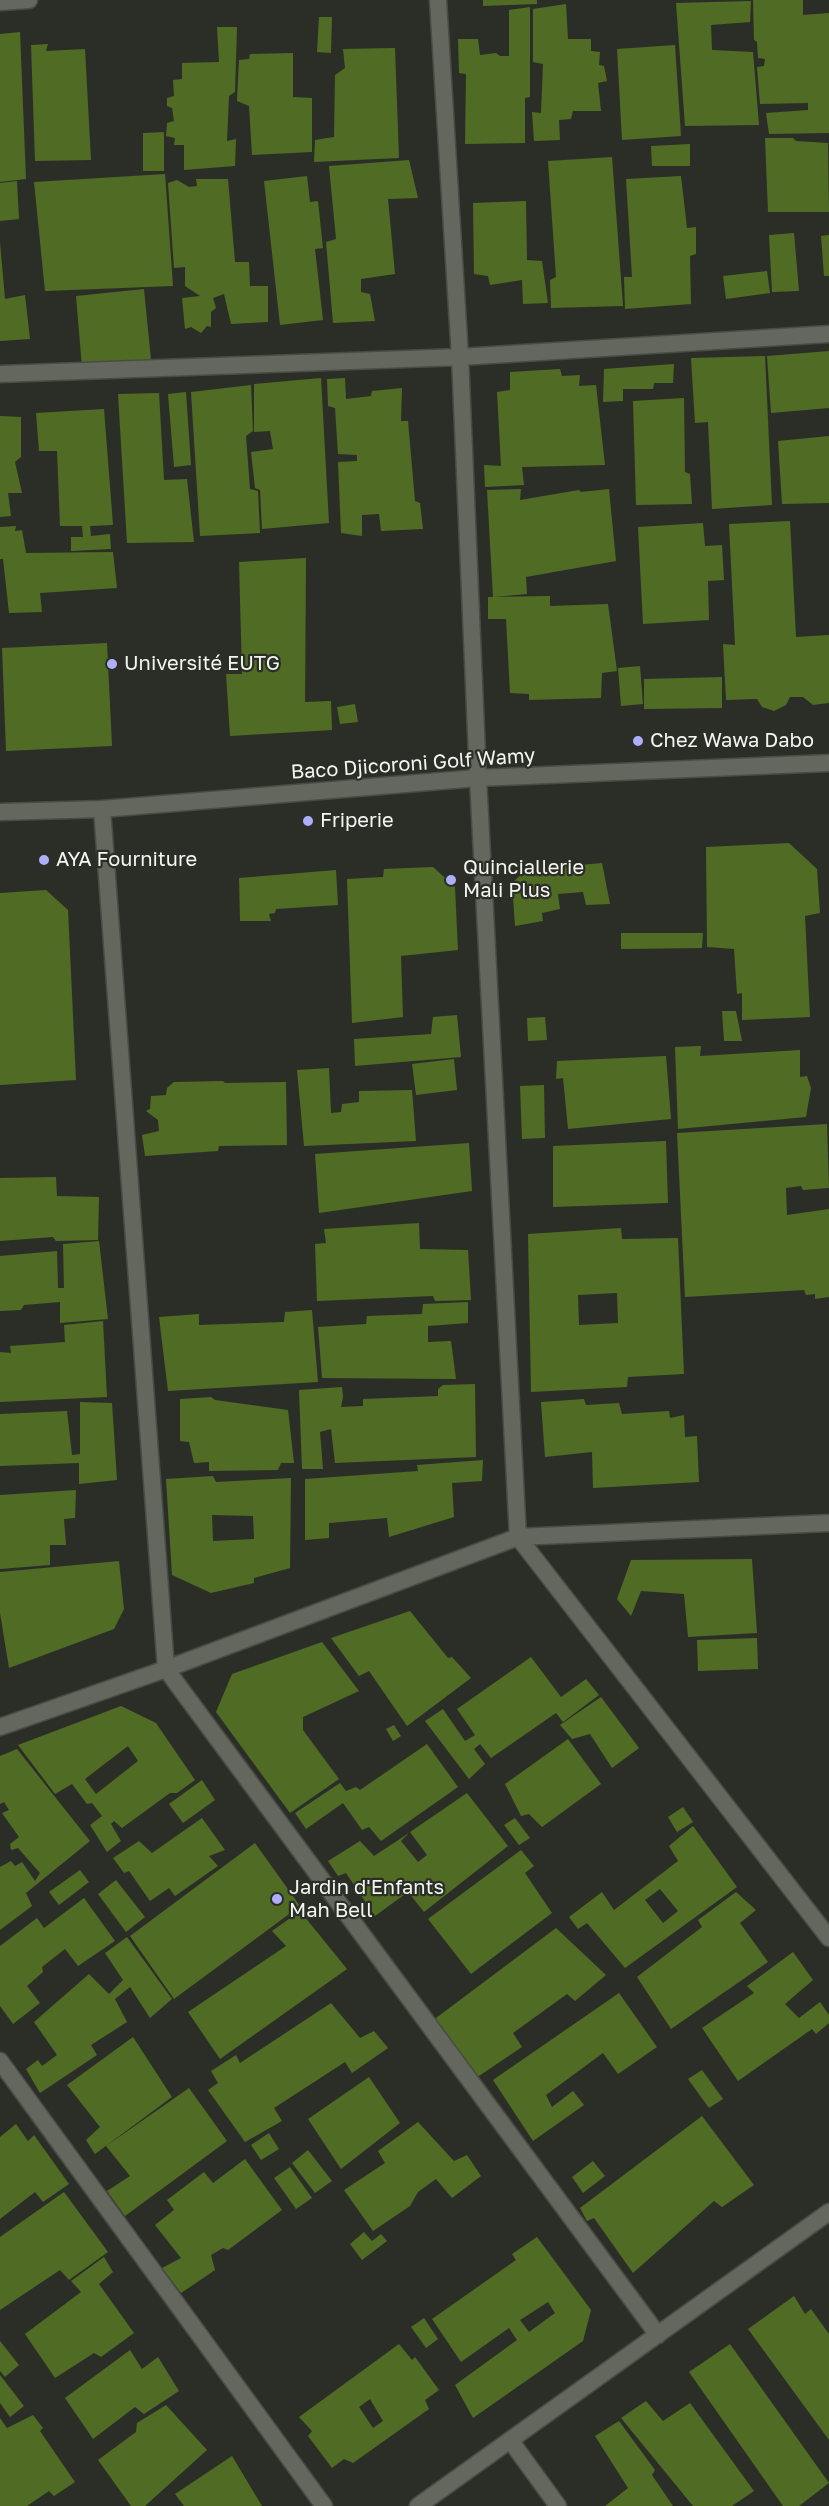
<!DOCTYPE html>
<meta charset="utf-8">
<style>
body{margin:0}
canvas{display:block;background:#2b2e27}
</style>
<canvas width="829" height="2506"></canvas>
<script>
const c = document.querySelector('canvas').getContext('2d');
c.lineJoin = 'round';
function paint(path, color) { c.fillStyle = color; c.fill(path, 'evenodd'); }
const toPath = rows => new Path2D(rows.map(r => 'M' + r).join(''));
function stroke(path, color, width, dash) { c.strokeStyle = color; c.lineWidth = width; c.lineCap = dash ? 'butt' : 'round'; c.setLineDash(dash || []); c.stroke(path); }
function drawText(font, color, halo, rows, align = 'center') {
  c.font = font + ' "Golos Text",sans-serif'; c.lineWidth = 4.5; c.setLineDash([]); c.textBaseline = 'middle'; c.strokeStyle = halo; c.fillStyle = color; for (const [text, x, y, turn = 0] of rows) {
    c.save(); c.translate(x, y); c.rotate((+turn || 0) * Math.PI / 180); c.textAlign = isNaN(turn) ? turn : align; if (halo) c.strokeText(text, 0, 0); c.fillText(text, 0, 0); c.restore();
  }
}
paint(toPath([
 [483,0,537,0,537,4,483,6],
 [753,0,803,0,803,15,829,13,829,133,769,134,766,113,808,110,808,103,760,104,757,67,764,66,765,59,758,58,757,42,754,40],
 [751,1,750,22,711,25,712,50,753,52,759,125,685,126,676,3],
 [566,4,568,39,591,39,591,51,600,52,599,65,604,66,607,81,598,83,601,111,573,111,571,119,559,120,560,140,534,141,532,112,541,113,543,64,533,62,533,9],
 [530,7,530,97,525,98,525,143,465,144,466,74,459,73,458,39,478,39,480,55,496,53,500,56,509,56,509,10],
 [319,17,332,17,331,53,317,52],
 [217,27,237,27,235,92,229,96,227,141,236,139,235,166,184,170,184,145,174,145,175,138,166,136,167,123,174,121,172,108,167,106,167,98,174,96,173,80,182,79,182,63,219,62],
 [20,32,26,179,0,182,0,34],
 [48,44,46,51,85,49,91,160,35,161,31,45],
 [675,45,681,136,622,140,617,49],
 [395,48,399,158,314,162,315,140,334,137,335,75,345,68,343,49],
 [293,53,293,97,312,98,312,152,252,155,249,106,237,101,239,60,249,59,250,54],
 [164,132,164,171,143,171,143,133],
 [765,138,793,138,796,141,828,143,829,212,768,212],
 [690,144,690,166,652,166,651,146],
 [612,157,623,306,551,308,550,280,556,277,548,161],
 [409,160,418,198,388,199,395,274,361,279,361,292,370,294,375,321,333,323,326,242,336,239,329,166],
 [165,174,173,286,45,291,34,182],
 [307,176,310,202,318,201,323,248,315,249,323,320,280,325,264,181],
 [681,176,687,228,696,227,696,254,690,256,691,304,625,309,624,277,632,277,626,179],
 [196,179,228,179,235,262,249,262,250,286,268,286,268,322,231,324,224,294,213,298,216,308,211,312,211,327,207,326,201,333,191,327,185,329,182,298,200,296,185,286,185,267,174,268,168,183,177,180,189,187,197,186],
 [17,181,19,219,0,221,0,183],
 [526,201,527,260,542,261,548,303,523,304,522,280,490,285,488,276,474,274,473,203],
 [794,233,799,291,772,292,769,235],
 [829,235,829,276,824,276,821,236],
 [0,242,5,299,25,295,30,339,0,341],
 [767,271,770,293,726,299,723,276],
 [144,289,151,360,82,367,76,296],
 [829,351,829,408,771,413,767,356],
 [765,356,772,505,712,509,708,422,695,423,691,358],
 [674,364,673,383,654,383,653,389,623,389,623,401,603,402,604,369],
 [560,369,562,376,580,375,579,386,596,385,605,465,522,467,524,485,485,487,484,465,501,466,497,392,510,390,510,372],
 [321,378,329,523,262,529,260,490,255,488,251,452,273,449,270,431,254,432,254,384],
 [345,378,346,399,371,396,372,391,402,388,401,421,408,421,415,501,420,503,423,529,381,531,379,514,362,515,362,536,341,533,338,462,357,461,357,455,338,454,335,408,328,406,327,379],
 [251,385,253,431,246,436,250,489,258,491,260,533,200,536,191,392],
 [186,392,191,465,174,467,168,394],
 [159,393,164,480,187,479,194,542,127,543,118,394],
 [684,398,685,472,690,474,692,504,636,505,633,401],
 [104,409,113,525,90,526,91,536,110,534,111,549,71,551,71,537,83,537,82,526,60,526,57,451,39,451,36,413],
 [0,416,21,417,21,457,15,462,22,493,8,493,11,516,0,517],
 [829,436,829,503,782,504,778,441],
 [521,489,520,500,579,490,581,492,609,489,616,561,526,577,527,594,493,597,487,490],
 [790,521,796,637,829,635,829,703,813,705,803,697,790,697,786,705,774,711,762,707,757,699,726,700,723,644,735,645,729,524],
 [703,523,705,546,722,545,724,580,708,581,709,620,643,624,638,527],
 [16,526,15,531,22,530,26,553,113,552,117,588,40,593,42,612,9,613,3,559,0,559,0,527],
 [306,558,305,702,331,701,332,730,230,736,226,674,242,674,239,562],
 [550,596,550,606,608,604,617,671,602,673,601,698,529,700,529,694,510,693,506,619,488,619,488,597],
 [107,643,112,746,6,751,2,648],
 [640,666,643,704,621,706,618,668],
 [722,677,722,708,644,709,644,679],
 [355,704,358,722,340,724,337,707],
 [789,843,817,869,820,913,805,916,810,1017,742,1020,742,993,737,994,734,949,707,947,706,847],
 [602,863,610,904,586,905,583,892,558,894,560,909,542,913,543,921,515,926,512,883,526,870],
 [433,867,455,887,458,950,401,956,403,1017,352,1023,347,879,383,877,384,869],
 [336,870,338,905,276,909,275,913,269,914,271,921,240,921,239,878],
 [46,890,68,910,76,1080,0,1085,0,893],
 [621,933,703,933,702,948,621,949],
 [722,1011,736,1011,742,1041,724,1041],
 [457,1015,461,1057,355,1066,354,1039,431,1034,433,1017],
 [545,1017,547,1040,528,1041,527,1018],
 [701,1046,700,1056,800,1050,800,1077,807,1076,811,1088,806,1117,678,1129,675,1047],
 [666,1056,671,1119,568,1129,563,1078,556,1079,557,1061],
 [454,1059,457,1090,416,1095,412,1064],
 [329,1068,331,1113,341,1112,342,1104,359,1102,359,1091,412,1090,416,1141,304,1146,297,1070],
 [223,1081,225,1083,286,1082,287,1145,219,1146,218,1151,145,1156,142,1135,159,1131,158,1120,146,1111,150,1109,151,1096,166,1095,167,1088,174,1082],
 [544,1085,545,1138,522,1139,520,1086],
 [827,1124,829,1188,803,1190,801,1186,786,1188,787,1215,829,1209,829,1297,815,1299,815,1294,806,1295,804,1290,685,1297,677,1133],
 [666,1141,668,1203,553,1207,553,1146],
 [469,1143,472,1191,319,1213,315,1154],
 [56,1177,57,1196,99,1197,98,1240,56,1241,53,1237,0,1241,0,1178],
 [419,1223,420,1249,468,1250,471,1300,435,1301,433,1296,317,1301,315,1244,326,1243,324,1229],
 [621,1228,622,1239,678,1238,684,1374,628,1377,627,1387,531,1392,528,1234],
 [617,1293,618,1323,579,1325,578,1295],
 [99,1241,108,1319,60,1323,60,1302,24,1305,21,1310,0,1311,0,1256,57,1251,58,1288,64,1288,63,1244],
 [468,1302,468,1323,428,1326,428,1342,451,1341,456,1379,322,1378,318,1327,366,1324,367,1316,422,1314,423,1304],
 [312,1310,318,1382,168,1391,159,1317,199,1314,199,1325,284,1322,285,1312],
 [103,1321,107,1397,0,1402,0,1352,11,1353,10,1346,65,1342,64,1325],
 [475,1384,476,1457,335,1463,331,1429,320,1432,323,1469,302,1469,299,1390,342,1387,343,1397,341,1407,363,1406,363,1399,438,1396,438,1389,443,1385],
 [211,1397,215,1400,288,1410,294,1463,281,1463,278,1470,209,1471,209,1462,194,1463,189,1442,180,1441,180,1399],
 [584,1399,586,1405,619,1403,622,1414,669,1411,670,1418,684,1415,685,1437,697,1436,699,1482,593,1488,592,1452,545,1457,541,1402],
 [80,1402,112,1403,117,1480,79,1484,79,1463,0,1466,0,1414,67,1411,72,1455,80,1454],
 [483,1460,482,1481,452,1483,454,1517,389,1537,387,1518,329,1523,329,1538,305,1540,305,1479,418,1471,417,1465],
 [213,1476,216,1482,291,1478,290,1568,254,1578,254,1583,211,1593,172,1575,166,1479],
 [212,1515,253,1516,254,1539,213,1541],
 [76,1490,75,1518,64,1519,66,1545,50,1545,50,1565,0,1569,0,1495],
 [752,1559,757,1633,688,1637,684,1594,641,1591,631,1616,617,1599,631,1560],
 [119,1561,124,1609,114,1629,9,1668,0,1613,0,1572],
 [410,1611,448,1658,452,1657,471,1678,407,1726,369,1671,359,1676,331,1638],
 [757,1638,758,1669,698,1671,697,1640],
 [322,1642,359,1691,303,1717,303,1730,339,1779,290,1813,216,1712,232,1674],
 [531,1657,561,1697,586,1679,599,1695,563,1722,556,1713,491,1758,480,1744,474,1749,485,1764,469,1779,425,1721,443,1709,465,1741,475,1735,457,1709],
 [601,1697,639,1748,612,1768,590,1734,572,1739,560,1725],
 [121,1706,156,1723,195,1780,177,1793,170,1793,122,1828,114,1821,111,1824,121,1841,107,1852,90,1825,102,1816,92,1803,87,1804,72,1784,55,1794,18,1745],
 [128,1746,138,1761,96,1794,85,1779],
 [394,1725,401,1736,393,1741,386,1729],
 [568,1739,601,1784,542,1827,529,1814,521,1816,505,1784],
 [427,1744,458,1787,381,1841,369,1827,362,1830,343,1803,306,1829,295,1813,340,1783,346,1791,356,1787,360,1790],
 [17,1749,90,1841,26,1893,32,1906,0,1930,0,1867,11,1861,15,1866,22,1862,35,1881,40,1873,18,1848,11,1850,10,1844,19,1837,2,1813,9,1810,4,1802,0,1804,0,1756],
 [202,1780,215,1800,183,1823,169,1804],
 [467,1793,508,1846,424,1912,408,1892,375,1916,346,1873,338,1876,328,1861,360,1841,374,1856,409,1833,401,1841,418,1862,427,1855,410,1832],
 [683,1807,693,1822,677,1832,668,1817],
 [202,1818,225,1850,209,1856,218,1866,175,1896,169,1888,150,1901,129,1871,124,1873,113,1858,139,1841,152,1853],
 [515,1818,530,1838,519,1845,504,1825],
 [693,1826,737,1887,625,1968,587,1923,578,1929,569,1917,602,1892,614,1910,678,1861,669,1846],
 [660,1889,678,1911,663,1923,645,1900],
 [255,1843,300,1906,174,1999,130,1936],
 [521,1850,534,1866,525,1873,552,1913,471,1974,428,1919],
 [80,1870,89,1882,59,1905,49,1892],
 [116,1880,145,1917,126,1932,98,1894],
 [736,1892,756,1910,740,1923,768,1962,671,2029,637,1977,702,1927,698,1920],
 [84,1898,115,1941,78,1966,65,1949,42,1967,43,1972,27,1986,40,2003,13,2024,0,2006,0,1946,37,1918,44,1928],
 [300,1911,347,1969,220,2059,188,2012,286,1946,272,1931],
 [556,1928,606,1975,575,2001,567,1994,513,2033,522,2047,473,2080,432,2021],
 [127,1937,172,1999,150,2018,130,1987,115,1999,127,2022,91,2045,97,2055,40,2093,26,2069,38,2060,42,2066,57,2055,34,2022,89,1974,109,1994,123,1980,105,1953],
 [793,1952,813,1980,785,2004,799,2018,820,2002,829,2015,829,2023,816,2034,812,2029,738,2081,702,2028,754,1993,747,1986],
 [619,1993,657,2047,618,2074,603,2053,546,2095,552,2107,573,2091,584,2105,533,2141,493,2080],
 [331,2003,360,2038,374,2031,388,2048,352,2073,345,2062,274,2108,282,2121,245,2142,208,2090,218,2083,211,2071,236,2055,240,2063],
 [133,2037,172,2097,95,2154,86,2140,100,2127,67,2085],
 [702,2070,723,2099,709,2108,688,2079],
 [369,2077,400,2123,341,2169,308,2119],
 [189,2088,227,2141,125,2216,107,2191,130,2176,106,2146],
 [702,2116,754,2185,722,2207,714,2201,633,2273,594,2218,587,2221,580,2208],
 [418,2122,454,2161,467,2155,481,2176,452,2198,436,2179,418,2192,410,2206,373,2231,344,2190,385,2163,378,2151],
 [16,2124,28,2141,34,2135,69,2184,43,2202,35,2192,0,2219,0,2137],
 [269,2133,279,2149,261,2160,251,2145],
 [308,2150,332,2181,315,2193,292,2163],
 [245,2159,282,2210,228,2250,223,2248,211,2255,215,2270,181,2293,162,2268,181,2258,155,2225,174,2210,167,2200,204,2172,213,2183],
 [593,2161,605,2176,583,2193,572,2177],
 [290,2167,312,2198,296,2209,274,2178],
 [64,2192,108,2252,69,2280,60,2270,0,2310,0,2237],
 [364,2232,372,2241,381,2234,387,2241,362,2260,350,2244],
 [537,2237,591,2310,583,2341,473,2418,455,2385,517,2340,509,2328,461,2362,432,2319,516,2260,512,2254],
 [548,2302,555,2313,529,2332,520,2320],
 [104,2257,113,2272,99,2284,134,2333,101,2357,94,2353,55,2378,25,2334,81,2292,71,2281],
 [794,2296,805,2314,811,2309,829,2334,829,2440,748,2329],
 [424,2318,438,2339,426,2348,411,2327],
 [0,2341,19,2365,5,2377,0,2371],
 [399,2344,412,2360,415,2357,439,2390,425,2400,429,2409,353,2463,344,2459,332,2468,308,2436,312,2431,299,2417],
 [370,2399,383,2421,373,2428,359,2407],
 [730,2344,829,2483,799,2506,783,2506,689,2372],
 [130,2350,142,2369,158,2357,179,2391,144,2414,135,2407,93,2439,65,2398],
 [0,2375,24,2406,10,2417,0,2403],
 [646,2401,663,2421,690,2403,754,2491,732,2506,693,2506,621,2418],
 [166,2405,207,2450,145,2506,131,2506,98,2460,136,2432,137,2423],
 [33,2415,43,2428,40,2431,75,2482,54,2496,49,2491,27,2506,0,2506,0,2418,7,2428],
 [619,2421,655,2470,652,2475,673,2506,605,2506,628,2488,595,2436],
 [232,2456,262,2506,184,2506,175,2494]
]), '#506b24');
const minor = toPath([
 [438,0,460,357,478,778,518,1537,829,1938],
 [0,2,29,0],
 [0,374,460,357,829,334],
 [102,809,166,1669,658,2335],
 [0,1727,166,1669,518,1537,829,1523],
 [0,2061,324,2506],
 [510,2440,558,2506],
 [418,2506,829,2212]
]);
const tertiary = toPath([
 [0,812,102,809,478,778,829,763]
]);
stroke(minor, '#494c45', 19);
stroke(tertiary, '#494c45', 19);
stroke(minor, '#63675e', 16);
stroke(tertiary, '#63675e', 16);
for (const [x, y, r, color] of [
 [112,664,6,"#afaefa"],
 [638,741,6,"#afaefa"],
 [308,821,6,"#afaefa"],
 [44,860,6,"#afaefa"],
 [451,880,6,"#afaefa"],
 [277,1899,6,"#afaefa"]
]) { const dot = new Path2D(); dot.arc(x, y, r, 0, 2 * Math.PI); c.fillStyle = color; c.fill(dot); stroke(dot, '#2b2e27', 2); }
drawText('20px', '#f3f5f0', '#2b2e27', [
 ["Université EUTG",124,664],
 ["Chez Wawa Dabo",650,741],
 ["Friperie",320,821],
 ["AYA Fourniture",56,860],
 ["Quinciallerie",463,868],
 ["Mali Plus",463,891],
 ["Jardin d'Enfants",289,1888],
 ["Mah Bell",289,1911]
], 'left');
drawText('20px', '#f3f5f0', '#2b2e27', [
 ["Baco Djicoroni Golf Wamy",413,764,-4]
]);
</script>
